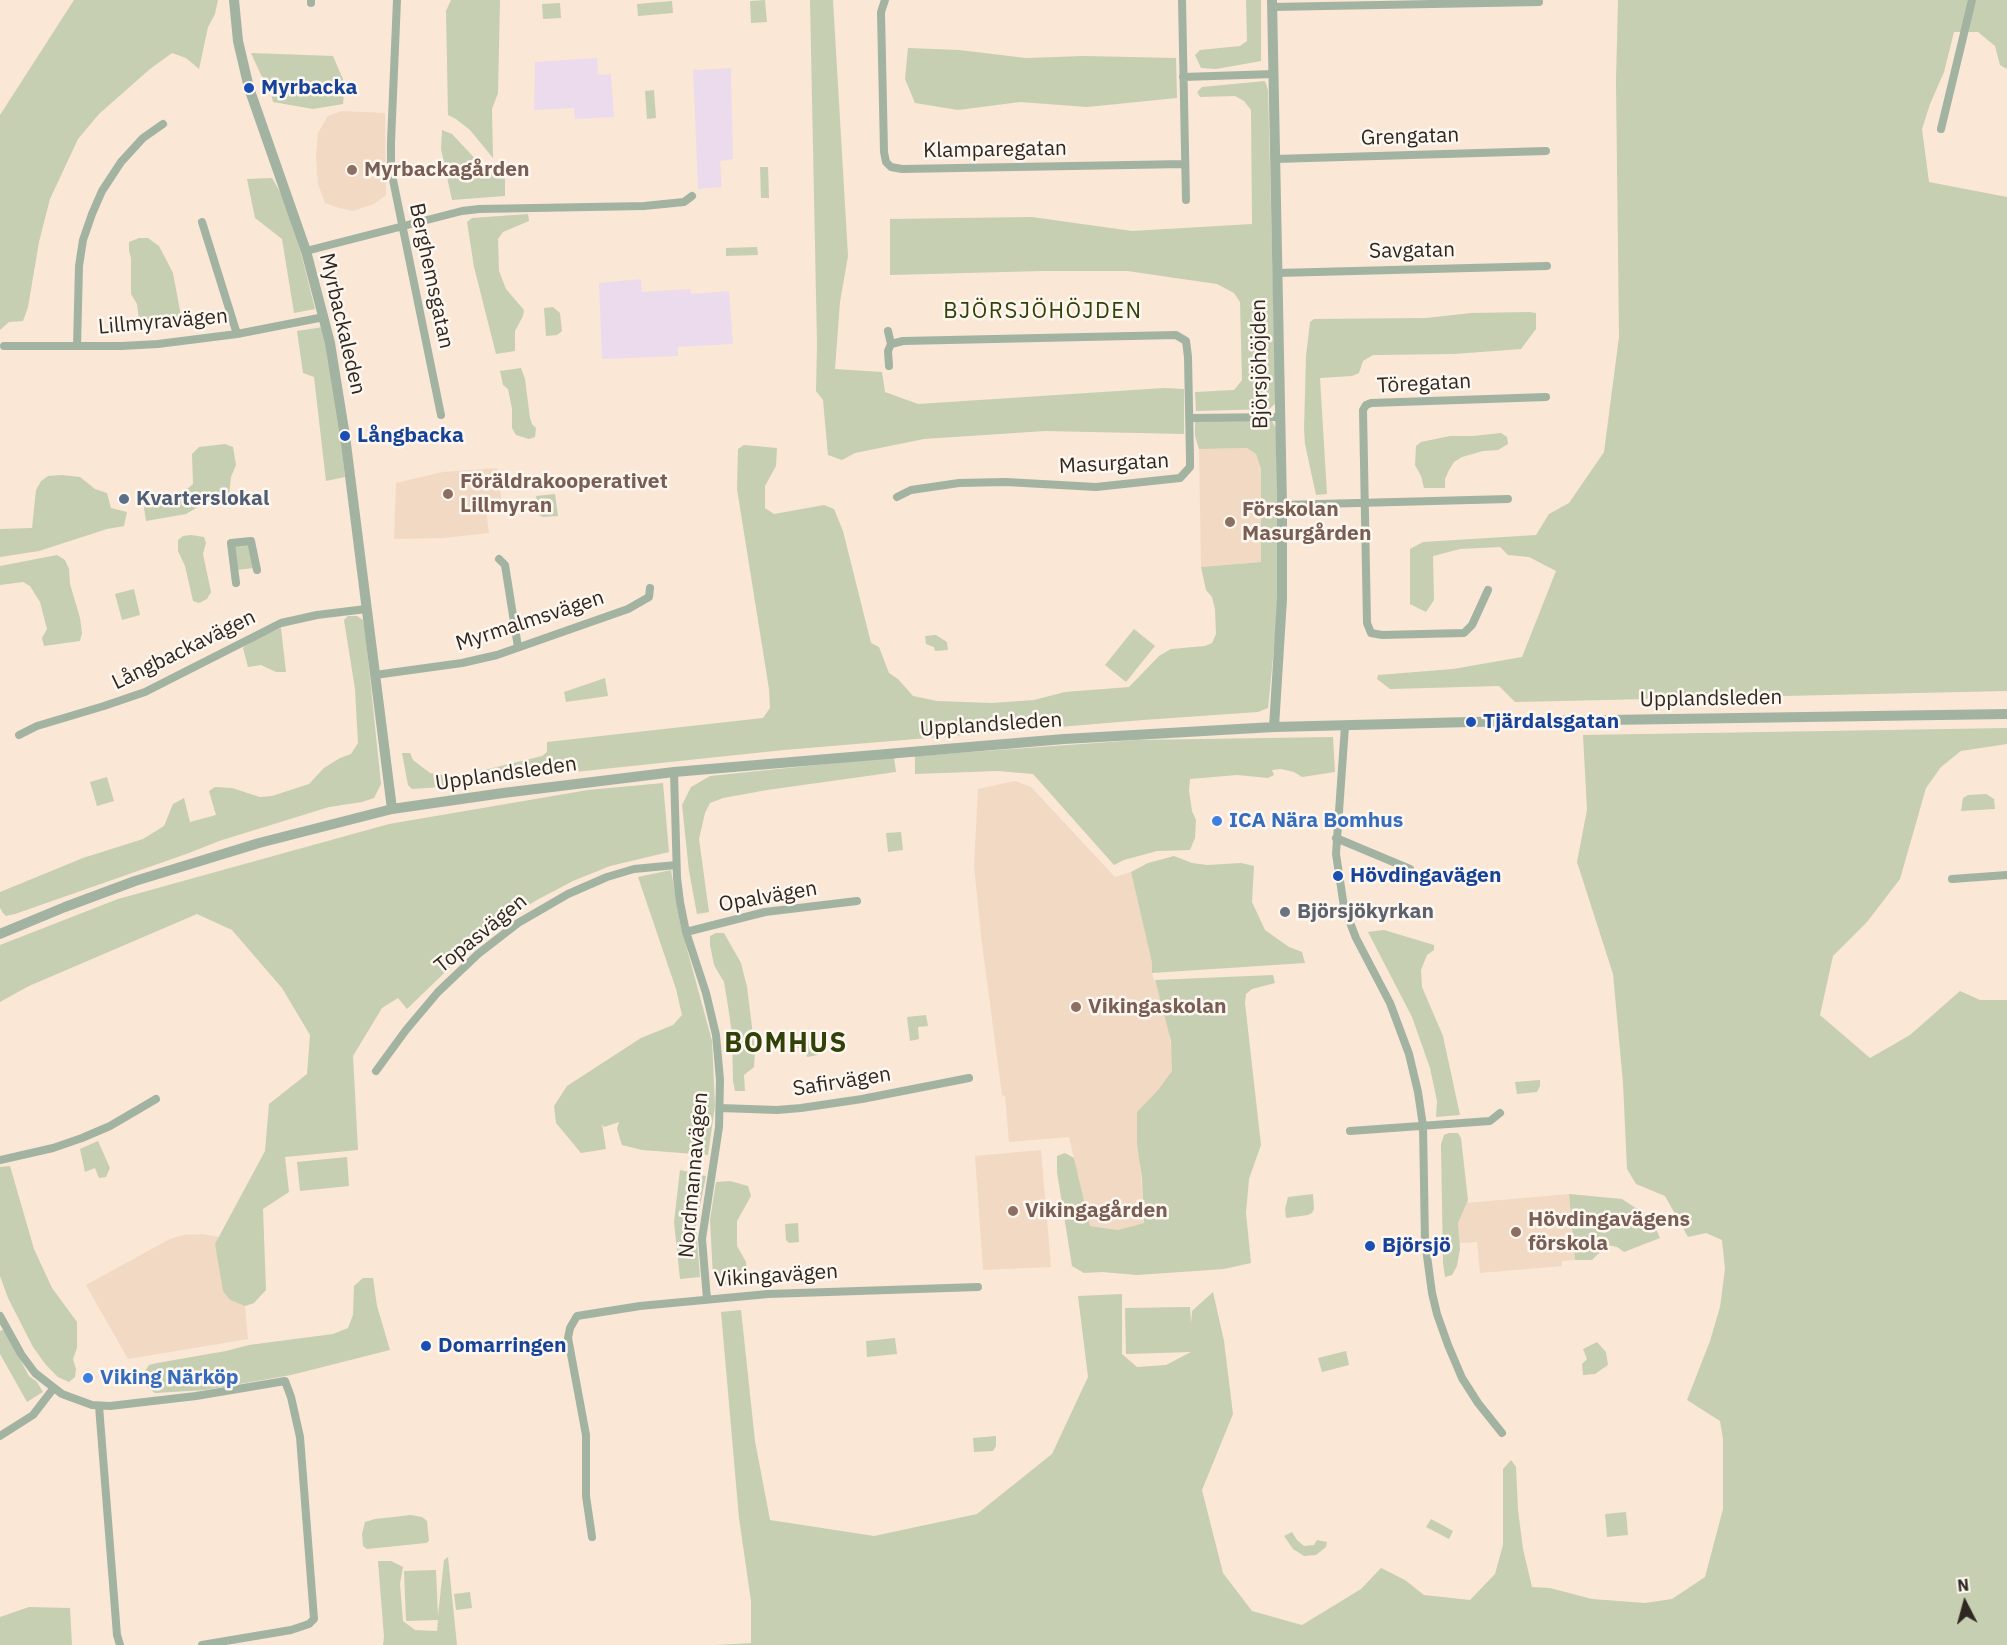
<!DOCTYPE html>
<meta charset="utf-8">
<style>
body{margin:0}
#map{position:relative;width:2007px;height:1645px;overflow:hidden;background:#fae7d6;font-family:"IBM Plex Sans",sans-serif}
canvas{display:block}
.north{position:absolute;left:1935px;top:1573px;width:60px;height:60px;-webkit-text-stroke:4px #fef7f0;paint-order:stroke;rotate:354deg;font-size:16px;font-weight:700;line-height:24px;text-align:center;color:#2f2721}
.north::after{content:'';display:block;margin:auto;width:21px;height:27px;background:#2f2721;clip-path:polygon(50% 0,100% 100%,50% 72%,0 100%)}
</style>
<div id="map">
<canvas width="2007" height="1645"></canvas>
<div class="north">N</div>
</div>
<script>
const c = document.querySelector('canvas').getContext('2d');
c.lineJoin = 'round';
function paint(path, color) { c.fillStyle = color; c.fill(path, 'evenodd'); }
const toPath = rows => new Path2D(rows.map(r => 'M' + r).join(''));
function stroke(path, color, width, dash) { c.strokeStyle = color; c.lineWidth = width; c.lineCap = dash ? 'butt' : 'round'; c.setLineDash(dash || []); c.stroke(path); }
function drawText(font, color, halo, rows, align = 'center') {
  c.font = font + ' "IBM Plex Sans",sans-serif'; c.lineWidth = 5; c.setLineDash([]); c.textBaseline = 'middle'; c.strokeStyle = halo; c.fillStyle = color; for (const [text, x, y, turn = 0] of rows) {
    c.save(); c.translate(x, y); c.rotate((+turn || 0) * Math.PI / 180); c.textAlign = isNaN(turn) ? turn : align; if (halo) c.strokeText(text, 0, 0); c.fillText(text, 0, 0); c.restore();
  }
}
paint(toPath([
 [342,111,385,113,386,195,374,204,353,211,339,208,325,203,318,184,316,156,318,133,328,116],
 [1247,448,1256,454,1261,469,1261,562,1201,567,1199,449],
 [497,468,502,504,497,509,486,510,489,533,443,538,394,539,396,483,443,472],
 [1015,781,1031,787,1115,877,1131,872,1152,963,1152,973,1168,1023,1172,1055,1172,1071,1158,1090,1137,1112,1144,1223,1118,1230,1090,1226,1069,1137,1009,1142,1005,1096,1002,1095,981,936,974,866,978,789],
 [1041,1150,1051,1267,983,1270,975,1156],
 [1569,1194,1575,1260,1562,1261,1562,1266,1480,1273,1477,1242,1459,1243,1458,1223,1466,1203],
 [203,1234,219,1237,215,1244,230,1300,245,1306,248,1339,128,1359,86,1285,170,1239,184,1235]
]), '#f2d9c3');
paint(toPath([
 [597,58,598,75,611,74,614,117,575,119,574,108,534,110,535,62],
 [731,68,733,159,720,161,722,187,698,189,693,70],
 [641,279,642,292,690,289,691,294,729,291,733,344,678,347,678,356,602,359,599,283]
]), '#ecdbec');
paint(toPath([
 [74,0,218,0,215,14,208,27,199,69,186,58,172,53,150,69,99,114,78,139,50,199,39,242,28,307,23,321,9,322,0,330,0,115],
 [451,0,500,0,498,93,492,109,493,158,470,130,456,119,448,115,446,11],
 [765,0,767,22,751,23,750,1],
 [810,0,833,0,848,256,840,302,835,369,882,372,885,392,918,404,1164,388,1184,389,1184,434,1045,431,924,439,855,453,842,460,828,455,823,400,816,391,817,344],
 [1246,0,1261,0,1261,61,1216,69,1201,68,1195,55,1200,50,1240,46,1247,41],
 [1618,0,2007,0,2007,69,2000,65,1995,46,1978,32,1954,32,1944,72,1930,104,1922,129,1929,182,2007,197,2007,691,1515,702,1499,686,1390,689,1377,679,1378,675,1453,669,1522,657,1556,571,1529,557,1508,555,1500,547,1460,549,1433,556,1434,600,1426,612,1410,604,1410,549,1423,542,1536,535,1549,514,1569,503,1604,452,1619,337,1616,81],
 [672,1,673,13,638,16,637,4],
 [560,3,561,18,543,19,542,4],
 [908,48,959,50,1026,58,1084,56,1176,58,1177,98,1087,107,1020,102,958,110,915,103,905,79],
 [251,53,333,56,345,84,343,104,313,109,273,102,269,86,261,75],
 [1265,81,1268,90,1276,403,1269,409,1196,411,1195,392,1234,390,1242,380,1240,302,1234,293,1217,284,1127,271,1043,271,890,275,890,219,1032,217,1132,231,1252,224,1251,110,1244,101,1235,96,1200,97,1197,92,1202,87],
 [654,90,656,118,647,119,645,91],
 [442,130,452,134,482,166,494,171,505,172,505,196,452,200,441,149],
 [760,167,768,167,769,198,761,198],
 [272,178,283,197,300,249,315,309,294,313,282,239,255,218,247,179],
 [528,214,529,221,503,232,498,239,499,271,506,289,524,310,523,316,515,331,515,351,496,354,474,267,467,222,472,218],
 [139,238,148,238,159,246,173,273,181,316,174,325,149,327,144,326,139,320,137,304,131,294,131,258,129,251,129,242],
 [757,247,758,255,726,256,726,248],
 [553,307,560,313,562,331,557,335,546,336,544,308],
 [1529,312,1536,313,1536,329,1521,349,1454,354,1373,355,1363,361,1359,373,1352,376,1320,378,1327,494,1316,495,1305,444,1304,430,1306,356,1310,322,1314,319,1426,318,1471,313],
 [323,327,339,423,345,477,326,481,314,377,303,373,297,331],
 [521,368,525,379,530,418,532,424,536,428,535,437,529,439,516,435,512,428,512,409,508,389,503,385,500,371],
 [1271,420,1276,428,1278,607,1268,708,1258,712,1143,720,784,750,470,783,468,777,472,773,542,756,547,752,547,742,763,718,770,708,769,689,737,489,738,449,744,445,777,448,776,466,765,486,765,508,774,514,824,505,834,509,843,531,871,643,879,647,889,673,898,679,913,696,937,701,992,703,1034,700,1065,692,1129,687,1159,656,1171,649,1205,646,1212,643,1216,634,1215,609,1212,597,1206,590,1201,567,1261,562,1261,469,1256,454,1247,448,1199,449,1195,436,1195,421],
 [1501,433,1507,437,1508,444,1498,450,1483,451,1462,457,1454,462,1449,470,1445,479,1445,488,1424,488,1421,476,1415,465,1416,446,1421,442,1450,436,1473,436],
 [225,444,233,447,236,465,231,477,229,496,205,503,186,514,146,521,144,508,148,496,185,491,193,484,192,454,199,447],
 [62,475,80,477,95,489,107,493,111,508,127,512,124,526,107,529,39,551,0,557,0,529,32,528,36,490,41,481,48,476],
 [555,494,558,516,543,517,539,515,536,496],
 [191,535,204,537,206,543,203,554,211,592,207,599,199,603,193,601,185,566,178,551,178,540,183,536],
 [251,544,254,568,236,570,233,546],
 [57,555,65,560,69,569,70,584,80,618,82,633,80,641,44,646,42,638,47,629,40,602,30,586,23,582,0,585,0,566],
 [134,589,140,615,122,620,115,594],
 [348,616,357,616,363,620,365,630,381,784,374,798,362,802,329,807,219,841,189,853,15,914,6,916,3,913,0,908,0,892,83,858,143,839,164,826,173,804,184,798,190,822,216,815,209,791,215,787,232,788,260,797,272,796,309,784,324,768,340,758,351,754,358,743,355,689,344,620],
 [281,628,286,672,276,672,261,665,248,667,243,648,248,642],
 [1134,629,1155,646,1126,682,1105,665],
 [936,635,947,642,948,650,935,651,934,647,926,644,925,636],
 [605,678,608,696,566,702,564,692],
 [2007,728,2007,744,1961,751,1941,767,1926,788,1900,879,1867,922,1833,956,1820,1015,1870,1058,1910,1035,1960,991,1980,1000,2007,1000,2007,1645,716,1645,751,1643,751,1601,739,1518,721,1312,741,1310,755,1441,770,1520,874,1536,977,1514,1052,1454,1088,1377,1078,1296,1122,1294,1122,1354,1137,1367,1166,1365,1191,1352,1126,1354,1125,1308,1190,1307,1191,1324,1192,1311,1213,1292,1224,1341,1233,1414,1202,1490,1223,1573,1252,1611,1302,1625,1361,1589,1381,1568,1405,1580,1424,1595,1470,1600,1495,1574,1503,1545,1503,1469,1511,1460,1516,1467,1518,1510,1523,1549,1532,1587,1550,1588,1592,1599,1645,1603,1672,1599,1705,1577,1723,1509,1723,1439,1720,1421,1687,1400,1710,1341,1720,1307,1725,1269,1722,1240,1706,1233,1688,1237,1665,1196,1636,1184,1627,1169,1623,1083,1613,974,1577,862,1587,810,1583,735],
 [1333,737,1335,772,1302,777,1294,772,1281,769,1272,770,1274,775,1268,778,1237,775,1190,779,1189,791,1192,811,1196,820,1195,838,1190,850,1157,851,1124,860,1114,865,1033,774,998,771,915,774,915,756,1137,740],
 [402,753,410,753,413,760,430,773,454,777,455,786,412,789,408,785],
 [894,757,896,772,767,790,723,798,710,803,705,813,699,839,709,912,697,914,689,871,682,805,691,787,710,776],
 [107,777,114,801,97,806,90,782],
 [663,783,669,852,610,866,573,881,535,901,504,922,469,949,407,1009,398,998,382,1008,353,1056,358,1150,285,1157,289,1192,263,1209,266,1290,254,1303,245,1306,230,1300,223,1291,215,1244,265,1151,269,1104,307,1074,310,1035,282,988,232,930,197,914,29,986,0,1002,0,945,118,899,389,824,588,790],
 [1986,794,1994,799,1995,809,1961,811,1963,798,1968,795],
 [901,832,903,850,888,852,886,833],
 [1174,856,1192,863,1207,865,1241,863,1254,866,1252,902,1265,930,1289,947,1302,952,1305,963,1152,973,1152,963,1131,872,1148,863],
 [671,870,681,927,712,1041,715,1106,708,1155,642,1150,622,1145,617,1129,619,1122,604,1127,602,1124,606,1149,581,1153,556,1123,554,1106,567,1086,641,1038,673,1025,682,1015,676,989,638,877],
 [1384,930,1434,945,1434,950,1427,955,1421,970,1422,987,1443,1036,1460,1115,1436,1117,1437,1101,1430,1068,1412,1017,1368,932],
 [716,933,724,933,741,963,747,987,755,1051,754,1067,744,1075,745,1091,735,1091,733,1081,732,1034,728,1006,724,982,714,965,710,945,710,936],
 [1273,975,1275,983,1252,989,1246,994,1245,1003,1261,1145,1249,1179,1246,1213,1251,1263,1224,1269,1137,1275,1102,1272,1084,1273,1072,1266,1057,1172,1057,1156,1065,1153,1074,1158,1090,1226,1118,1230,1144,1223,1142,1178,1137,1144,1137,1112,1158,1090,1172,1071,1171,1041,1155,980],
 [926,1015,928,1026,918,1027,919,1039,910,1041,907,1017],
 [816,1039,818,1055,807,1057,805,1047,794,1048,794,1042],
 [1540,1080,1540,1086,1537,1092,1517,1094,1515,1082],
 [1449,1133,1458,1133,1461,1138,1468,1200,1458,1223,1460,1249,1457,1266,1452,1275,1445,1277,1443,1263,1441,1144,1444,1135],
 [98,1141,110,1168,106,1177,99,1178,95,1168,85,1172,80,1149],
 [347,1157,349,1186,300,1191,297,1162],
 [10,1166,34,1249,52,1288,77,1322,77,1348,73,1359,76,1369,75,1377,69,1382,58,1377,46,1365,33,1347,8,1298,0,1276,0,1167],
 [680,1170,706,1176,696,1226,700,1277,680,1279,674,1222],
 [730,1181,748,1186,751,1196,737,1221,737,1246,746,1262,747,1280,728,1285,719,1283,713,1277,710,1220,716,1182],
 [1313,1194,1314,1209,1312,1213,1308,1215,1286,1218,1285,1209,1288,1197],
 [1569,1194,1622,1199,1651,1218,1660,1238,1624,1252,1617,1247,1607,1245,1592,1260,1575,1260],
 [798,1223,799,1242,789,1243,786,1240,785,1224],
 [363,1278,373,1278,377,1306,390,1350,291,1375,205,1390,155,1393,146,1386,145,1371,149,1365,157,1363,226,1351,249,1345,333,1334,348,1328,353,1315,354,1286],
 [2,1330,5,1331,29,1376,37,1382,43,1392,27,1402,0,1354,0,1331],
 [895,1338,897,1354,867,1357,866,1341],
 [1597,1342,1606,1352,1608,1365,1595,1374,1583,1375,1582,1364,1587,1359,1583,1349],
 [1346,1351,1349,1365,1322,1372,1318,1358],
 [996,1436,996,1446,993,1451,974,1452,973,1438],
 [1626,1512,1628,1535,1607,1537,1605,1514],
 [411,1515,422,1517,427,1521,429,1541,426,1543,367,1549,363,1546,362,1534,365,1522,375,1519],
 [1431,1519,1453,1531,1449,1539,1426,1527],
 [1292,1532,1297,1540,1304,1546,1314,1545,1317,1540,1327,1542,1326,1547,1316,1555,1304,1556,1293,1549,1284,1536],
 [448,1557,457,1645,383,1645,384,1637,378,1561,391,1561,403,1567,400,1584,403,1621,415,1630,437,1631,438,1620,406,1621,404,1571,436,1570,438,1616,444,1560],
 [470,1592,472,1608,456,1610,454,1594],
 [29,1607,70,1608,72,1645,0,1645,0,1617]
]), '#c6cfb1');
stroke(toPath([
 [397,0,391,142,391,170,441,415],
 [885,0,881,12,884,152,886,162,891,167,902,169,1185,164],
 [1182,0,1186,200],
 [311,3,311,0],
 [1272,7,1539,2],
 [1183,77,1274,74],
 [1941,129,1972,0],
 [1275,159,1546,151],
 [202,222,237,334],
 [306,251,462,211,479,209,644,206,684,202,692,196],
 [1277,273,1547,266],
 [888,331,891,344,888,351,889,366],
 [891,344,903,341,1176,335,1186,341,1188,357,1190,458,1190,467,1180,478,1096,487,1006,482,959,483,911,490,897,497],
 [4,346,122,346,158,344,237,334,324,317],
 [77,346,79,266,83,240,92,214,102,191,121,162,143,138,163,124],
 [1190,418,1280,417],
 [1282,505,1508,499],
 [499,559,505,565,518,647],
 [236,583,231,543,251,541,257,570],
 [1488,590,1472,625,1464,633,1382,635,1371,633,1367,623,1363,410,1366,405,1371,403,1546,397],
 [375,675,462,663,497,655,628,609,649,597,650,588],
 [1345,726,1336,854,1344,907,1356,938,1390,1003,1409,1054,1418,1092,1423,1126,1425,1241,1432,1293,1437,1314,1448,1345,1462,1378,1478,1403,1502,1433],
 [19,735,37,726,104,706,145,692,281,623,317,615,366,609],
 [674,772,677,878,680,902,686,932,706,993,716,1035,720,1080,719,1127,702,1239,707,1299],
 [1336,838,1410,869],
 [1952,879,2007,875],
 [686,932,765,912,857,901],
 [376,1071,406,1030,438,992,478,954,518,923,568,894,607,877,634,869,676,865],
 [721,1108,777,1110,801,1108,862,1099,969,1078],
 [1350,1131,1490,1121,1500,1113],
 [0,1160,53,1148,82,1138,110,1126,156,1099],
 [0,1316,21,1354,35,1373,62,1394,92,1405,110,1406,196,1396,285,1381,291,1397,300,1437,314,1619,309,1624,291,1630,202,1645],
 [99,1406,117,1635,120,1645],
 [0,1436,33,1415,53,1389],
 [592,1537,586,1496,586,1435,568,1338,570,1328,577,1316,640,1306,768,1294,978,1287]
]), '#a2b3a2', 8);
stroke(toPath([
 [234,0,238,41,249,88,306,251,330,343,345,436,392,809],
 [1272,0,1282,505,1282,599,1274,727],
 [0,934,65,907,135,881,259,843,392,809,503,793,674,772,1064,739,1274,727,1471,722,2007,714]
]), '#a2b3a2', 10);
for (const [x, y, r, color] of [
 [249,88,6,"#1a4fb4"],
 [352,170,6,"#8d6e63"],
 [345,436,6,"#1a4fb4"],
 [448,494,6,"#8d6e63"],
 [124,499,6,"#5c6f8a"],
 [1230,522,6,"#8d6e63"],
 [1471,722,6,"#1a4fb4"],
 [1217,821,6,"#3f7fe0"],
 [1338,876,6,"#1a4fb4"],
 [1285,912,6,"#6b7280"],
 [1076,1007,6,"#8d6e63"],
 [1013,1211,6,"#8d6e63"],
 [1516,1232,6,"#8d6e63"],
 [1370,1246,6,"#1a4fb4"],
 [426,1346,6,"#1a4fb4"],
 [88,1378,6,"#3f7fe0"]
]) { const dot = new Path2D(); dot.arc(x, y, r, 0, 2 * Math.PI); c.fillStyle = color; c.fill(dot); stroke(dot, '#fef7f0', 2); }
drawText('bold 21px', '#164399', '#fef7f0', [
 ["Myrbacka",261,88],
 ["Långbacka",357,436],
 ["Tjärdalsgatan",1483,722],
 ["Hövdingavägen",1350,876],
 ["Björsjö",1382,1246],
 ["Domarringen",438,1346]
], 'left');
drawText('21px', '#2f2721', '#fef7f0', [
 ["Grengatan",1410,137,-2],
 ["Klamparegatan",995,150,-1],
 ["Savgatan",1412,251,-1],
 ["Berghemsgatan",431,276,78],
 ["Lillmyravägen",163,322,-5],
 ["Myrbackaleden",342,324,77],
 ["Björsjöhöjden",1260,364,-91],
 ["Töregatan",1424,384,-3],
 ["Masurgatan",1114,464,-3],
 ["Myrmalmsvägen",530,621,-18],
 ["Långbackavägen",184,650,-26],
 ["Upplandsleden",1711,699,-1],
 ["Upplandsleden",991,725,-4],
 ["Upplandsleden",506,774,-8],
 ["Opalvägen",768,897,-10],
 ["Topasvägen",481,934,-39],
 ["Safirvägen",842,1082,-9],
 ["Nordmannavägen",694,1175,-85],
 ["Vikingavägen",776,1276,-4]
]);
drawText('bold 21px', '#785e54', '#fef7f0', [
 ["Myrbackagården",364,170],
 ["Föräldrakooperativet",460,482],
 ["Lillmyran",460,506],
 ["Förskolan",1242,510],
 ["Masurgården",1242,534],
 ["Vikingaskolan",1088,1007],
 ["Vikingagården",1025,1211],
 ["Hövdingavägens",1528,1220],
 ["förskola",1528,1244]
], 'left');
drawText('bold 21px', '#4e5e75', '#fef7f0', [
 ["Kvarterslokal",136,499]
], 'left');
drawText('bold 21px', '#366cbe', '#fef7f0', [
 ["ICA Nära Bomhus",1229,821],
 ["Viking Närköp",100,1378]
], 'left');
drawText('bold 21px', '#5b616d', '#fef7f0', [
 ["Björsjökyrkan",1297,912]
], 'left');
c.letterSpacing = '1.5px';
drawText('22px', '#324108', '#fef7f0', [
 ["BJÖRSJÖHÖJDEN",1043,312]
]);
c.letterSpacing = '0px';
c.letterSpacing = '1.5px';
drawText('bold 27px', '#324108', '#fef7f0', [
 ["BOMHUS",786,1044]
]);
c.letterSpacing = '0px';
</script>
